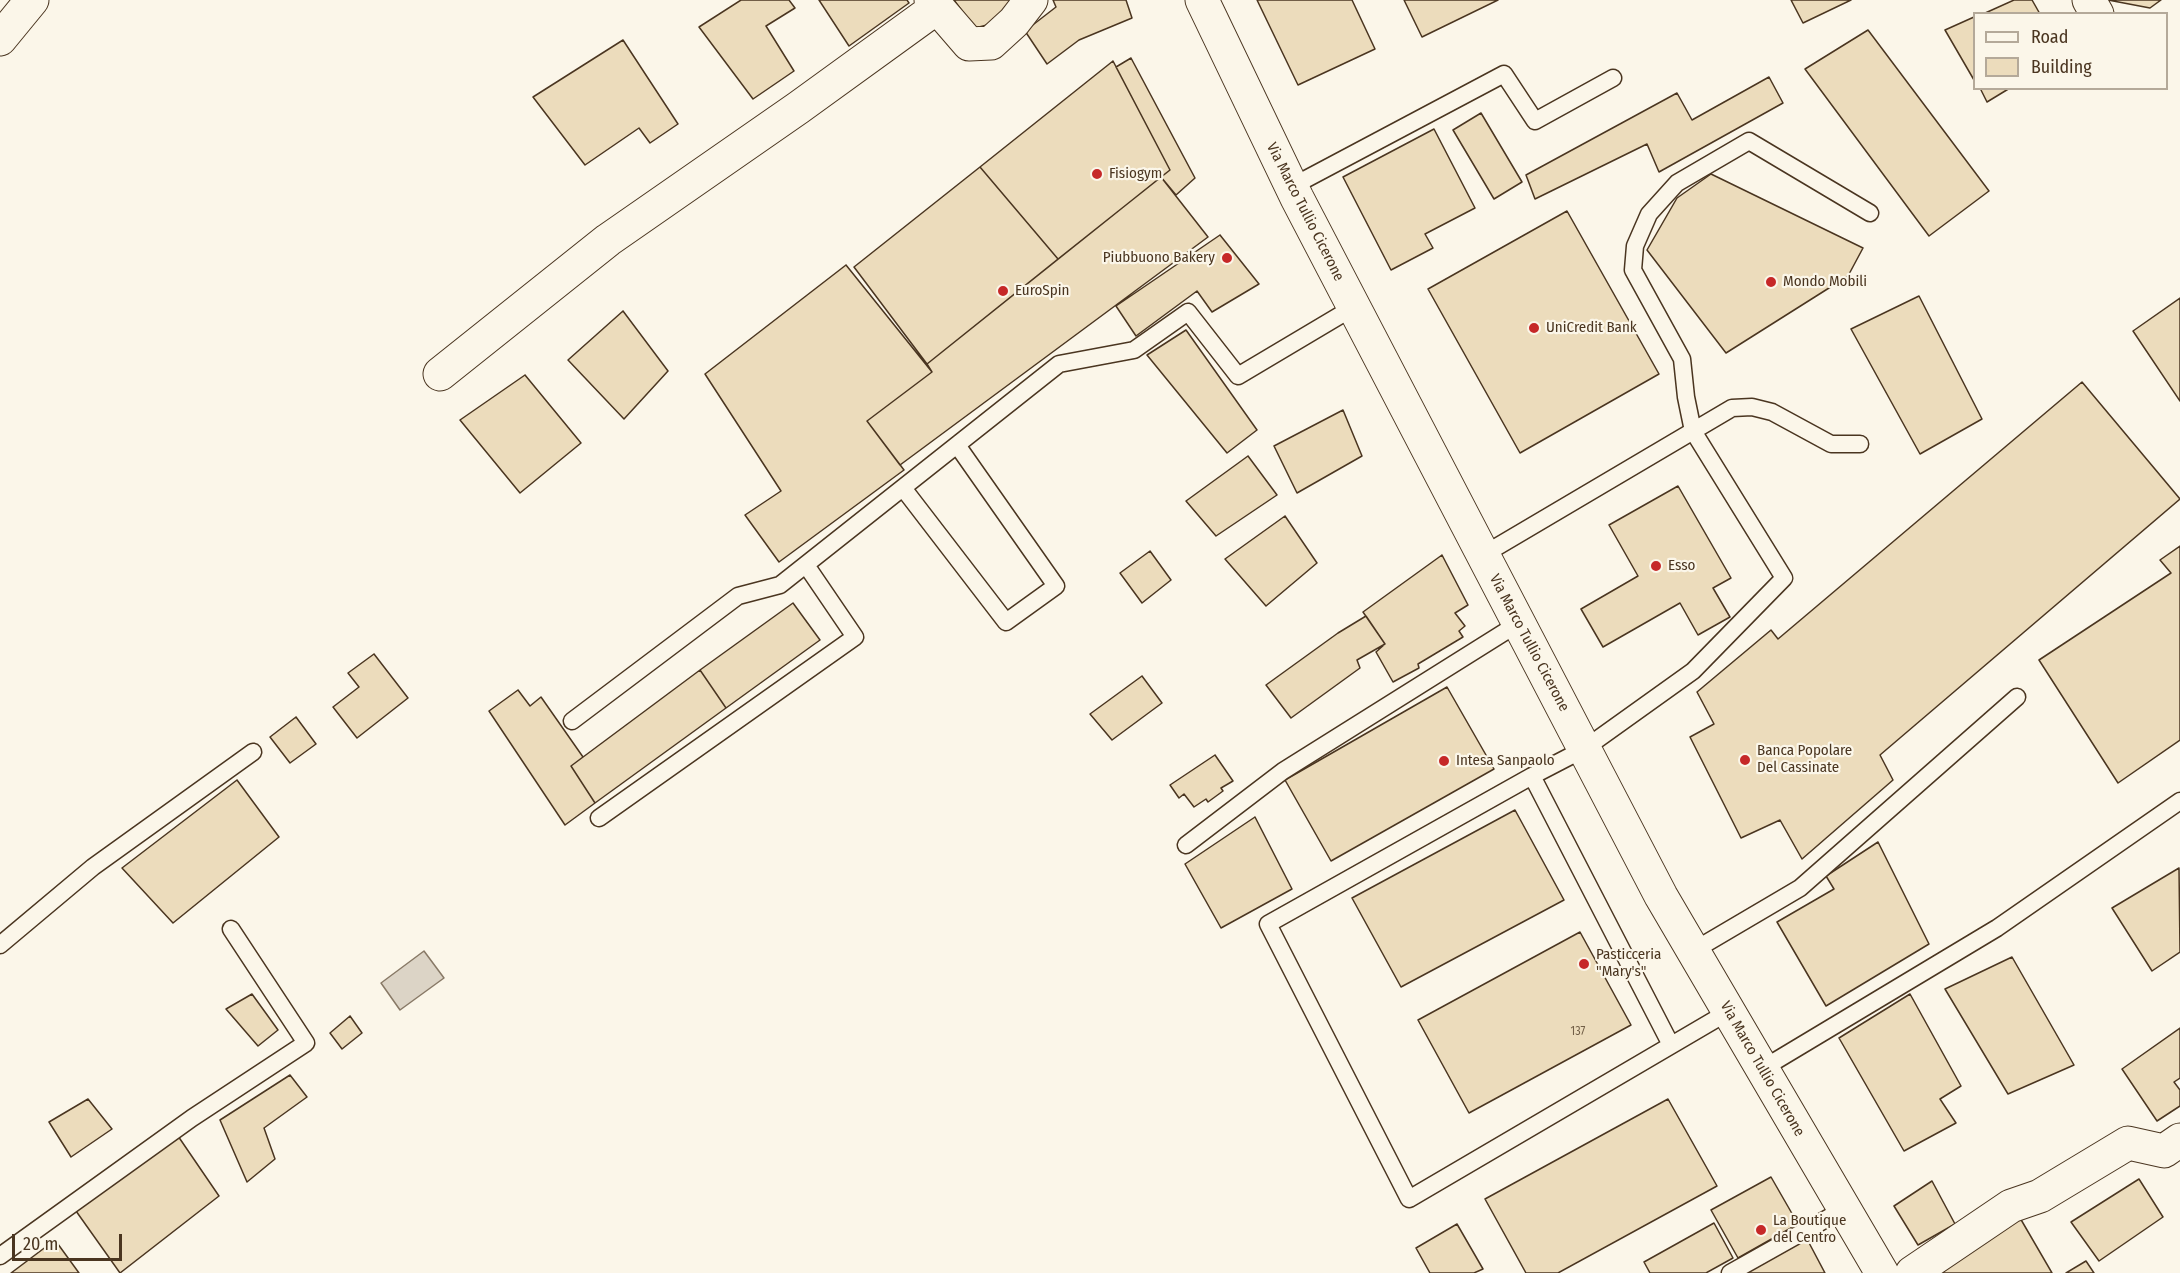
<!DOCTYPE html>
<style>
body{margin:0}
#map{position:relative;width:2180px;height:1273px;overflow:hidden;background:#fbf6e9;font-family:"Fira Sans Condensed",sans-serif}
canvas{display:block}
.legend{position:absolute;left:1973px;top:12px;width:195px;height:78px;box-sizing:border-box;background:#fbf6e9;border:2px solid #b4a999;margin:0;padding:8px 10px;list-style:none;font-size:18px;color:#4a3520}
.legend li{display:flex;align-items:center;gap:12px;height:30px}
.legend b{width:30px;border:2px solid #b4a999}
.scale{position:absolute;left:12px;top:1234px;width:110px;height:27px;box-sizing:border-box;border:3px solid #4a3520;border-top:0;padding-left:8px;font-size:18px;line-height:21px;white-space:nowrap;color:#4a3520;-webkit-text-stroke:4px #fbf6e9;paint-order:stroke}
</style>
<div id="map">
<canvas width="2180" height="1273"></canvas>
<ul class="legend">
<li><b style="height:8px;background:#fbf6e9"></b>Road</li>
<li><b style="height:16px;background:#ecdcbc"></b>Building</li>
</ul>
<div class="scale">20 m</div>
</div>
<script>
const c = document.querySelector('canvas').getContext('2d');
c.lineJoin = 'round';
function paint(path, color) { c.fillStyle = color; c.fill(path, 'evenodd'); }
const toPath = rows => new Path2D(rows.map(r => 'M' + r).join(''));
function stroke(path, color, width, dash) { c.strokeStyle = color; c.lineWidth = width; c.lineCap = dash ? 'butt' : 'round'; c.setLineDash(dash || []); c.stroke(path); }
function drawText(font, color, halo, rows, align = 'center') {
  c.font = font + ' "Fira Sans Condensed",sans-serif'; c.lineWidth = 4.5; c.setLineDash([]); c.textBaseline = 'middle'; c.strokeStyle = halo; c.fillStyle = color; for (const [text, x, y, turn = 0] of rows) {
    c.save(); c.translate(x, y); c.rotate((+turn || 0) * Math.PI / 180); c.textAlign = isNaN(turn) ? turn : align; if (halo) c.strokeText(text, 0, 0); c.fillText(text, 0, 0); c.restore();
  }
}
const water = toPath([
 [424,951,444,978,400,1010,381,983,424,951]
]);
paint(water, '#dcd4c6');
stroke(water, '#887966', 1.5);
const building = toPath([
 [741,0,789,0,795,8,766,26,794,71,753,99,699,27,741,0],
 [819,0,907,0,909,3,849,46,819,0],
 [954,0,1018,0,995,23,975,28,954,0],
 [1053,0,1126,0,1132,18,1079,40,1047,64,1025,31,1056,7,1053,0],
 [1257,0,1352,0,1375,49,1298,85,1257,0],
 [1404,0,1498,0,1422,37,1404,0],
 [1791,0,1851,0,1803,23,1791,0],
 [2014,0,2032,0,2040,14,1983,14,2014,0],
 [2108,0,2161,0,2150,8,2108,0],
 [1974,17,1974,80,1945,30,1974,17],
 [1868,30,1989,191,1929,236,1805,69,1868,30],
 [623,40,678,124,650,143,639,128,585,165,533,97,623,40],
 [1131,58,1195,178,1176,195,1161,177,1170,170,1116,67,1131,58],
 [1113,61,1170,170,1058,259,980,167,1113,61],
 [1769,77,1783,103,1659,172,1647,144,1535,199,1526,175,1677,93,1692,120,1769,77],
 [1980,88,2010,88,1987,102,1980,88],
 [1481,113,1522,182,1494,199,1453,130,1481,113],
 [1434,129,1475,208,1425,234,1433,248,1391,270,1343,177,1434,129],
 [980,167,1058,259,927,364,854,267,980,167],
 [1711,174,1863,248,1848,276,1726,353,1647,250,1677,198,1711,174],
 [1161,177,1208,237,900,465,867,421,932,372,927,364,1161,177],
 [1567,211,1659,374,1520,453,1428,289,1567,211],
 [1220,235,1259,284,1212,312,1197,291,1136,336,1116,306,1220,235],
 [846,265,932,372,867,421,904,470,779,562,745,515,781,491,705,374,846,265],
 [1919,296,1982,419,1920,454,1851,329,1919,296],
 [2180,298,2180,401,2133,331,2180,298],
 [623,311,668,371,624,419,568,360,623,311],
 [1186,330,1257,430,1227,453,1147,355,1186,330],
 [525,375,581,443,520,493,460,420,525,375],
 [2082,382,2180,499,1880,755,1893,780,1802,859,1780,820,1741,838,1690,737,1714,724,1697,692,1771,630,1778,639,2082,382],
 [1343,410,1362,456,1297,493,1274,446,1343,410],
 [1248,456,1277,495,1216,536,1186,501,1248,456],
 [1678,486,1731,578,1713,588,1730,617,1698,635,1680,603,1603,647,1581,609,1638,576,1609,525,1678,486],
 [1285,516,1317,563,1266,606,1225,559,1285,516],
 [2180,546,2180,740,2118,783,2039,660,2171,573,2160,560,2180,546],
 [1150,551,1171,580,1142,603,1120,573,1150,551],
 [1442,555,1468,605,1455,613,1465,626,1459,631,1463,637,1418,664,1419,668,1393,682,1376,652,1385,644,1363,612,1442,555],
 [793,603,820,640,726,708,700,670,793,603],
 [1366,616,1385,644,1357,660,1360,668,1291,718,1266,685,1338,633,1366,616],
 [374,654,408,698,357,738,333,707,359,687,348,673,374,654],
 [700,670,726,708,595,803,571,766,700,670],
 [1142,676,1162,703,1112,740,1090,714,1142,676],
 [1447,687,1494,769,1331,861,1285,780,1447,687],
 [518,690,530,706,541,697,583,757,571,766,595,803,565,825,489,711,518,690],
 [296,717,316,744,290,763,270,737,296,717],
 [1215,755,1233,781,1221,788,1223,791,1208,802,1206,799,1194,807,1184,794,1179,798,1170,785,1215,755],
 [237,780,279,837,173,923,122,868,237,780],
 [1515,810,1564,900,1401,987,1352,898,1515,810],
 [1255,817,1292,889,1221,928,1185,864,1255,817],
 [1878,842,1929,944,1826,1006,1777,922,1834,889,1826,876,1878,842],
 [2179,868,2180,952,2152,971,2112,908,2179,868],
 [1580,932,1631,1025,1469,1113,1418,1020,1580,932],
 [2012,957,2074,1065,2008,1094,1945,989,2012,957],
 [252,994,278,1030,258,1046,226,1009,252,994],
 [1910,994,1961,1086,1940,1099,1956,1123,1904,1151,1839,1038,1910,994],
 [350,1016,362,1033,342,1049,330,1033,350,1016],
 [2180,1028,2180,1078,2174,1082,2180,1090,2180,1106,2157,1121,2122,1069,2180,1028],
 [290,1075,307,1097,264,1128,275,1159,247,1182,220,1120,290,1075],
 [88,1099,112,1129,71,1157,49,1122,88,1099],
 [1668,1099,1717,1186,1558,1273,1526,1273,1485,1199,1668,1099],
 [178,1136,219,1196,120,1273,76,1211,178,1136],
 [1771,1177,1798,1224,1738,1258,1711,1210,1771,1177],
 [2139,1179,2163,1217,2099,1261,2071,1222,2139,1179],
 [1932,1181,1955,1224,1918,1245,1894,1206,1932,1181],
 [2016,1211,2052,1273,1944,1273,1940,1268,2016,1211],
 [1714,1223,1733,1258,1706,1273,1650,1273,1644,1262,1714,1223],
 [1457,1224,1483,1269,1474,1273,1430,1273,1416,1248,1457,1224],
 [1807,1239,1825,1273,1746,1273,1807,1239],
 [55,1240,79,1273,11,1273,55,1240],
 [2086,1261,2094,1273,2066,1273,2086,1261]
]);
paint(building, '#ecdcbc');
stroke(building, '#4a3520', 1.5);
const lane = toPath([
 [1291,187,1504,74,1535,121,1613,78],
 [1860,444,1831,444,1772,412,1752,407,1732,408,1693,431,1686,397,1682,359,1633,270,1635,246,1649,214,1677,183,1749,141,1870,213],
 [903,488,1006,622,1056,586,957,445],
 [1483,555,1693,431,1784,578,1693,671,1584,749,1532,776,1268,924,1409,1199,1728,1012],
 [572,721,738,596,780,585,1059,364,1134,350,1188,312,1238,376,1354,307],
 [1532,776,1671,1045],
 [599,818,855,637,806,565],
 [1186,845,1283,771,1519,623],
 [0,945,93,867,253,752],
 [1693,951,1800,888,2017,697],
 [1762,1069,1997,928,2180,801],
 [0,1256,192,1118,306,1043,231,929],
 [1730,1273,1844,1209]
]);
const street = toPath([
 [931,0,969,44,991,43,1014,22,1031,0],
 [2089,0,2097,14],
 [0,39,32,0],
 [440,374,608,240,798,108,936,8],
 [1912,1273,2011,1206,2040,1196,2128,1143,2164,1151,2180,1140]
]);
const secondary = toPath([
 [1202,0,1297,198,1661,896,1882,1273]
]);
stroke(lane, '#4a3520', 19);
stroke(street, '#4a3520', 35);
stroke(secondary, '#4a3520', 35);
stroke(lane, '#fbf6e9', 16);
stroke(street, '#fbf6e9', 33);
stroke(secondary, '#fbf6e9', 33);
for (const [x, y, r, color] of [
 [1097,174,6,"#c62828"],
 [1227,258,6,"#c62828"],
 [1771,282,6,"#c62828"],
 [1003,291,6,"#c62828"],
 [1534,328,6,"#c62828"],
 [1656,566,6,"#c62828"],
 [1745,760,6,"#c62828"],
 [1444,761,6,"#c62828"],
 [1584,964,6,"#c62828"],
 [1761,1230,6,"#c62828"]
]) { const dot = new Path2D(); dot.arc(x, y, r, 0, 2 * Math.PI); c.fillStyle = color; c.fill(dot); stroke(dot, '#fbf6e9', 2); }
drawText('12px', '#725f47', null, [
 ["137",1578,1032]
]);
drawText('15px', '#4a3520', '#fbf6e9', [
 ["Fisiogym",1109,174],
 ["Piubbuono Bakery",1215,258,"right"],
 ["Mondo Mobili",1783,282],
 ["EuroSpin",1015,291],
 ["UniCredit Bank",1546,328],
 ["Esso",1668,566],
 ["Banca Popolare",1757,751],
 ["Del Cassinate",1757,768],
 ["Intesa Sanpaolo",1456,761],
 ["Pasticceria",1596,955],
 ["\"Mary's\"",1596,972],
 ["La Boutique",1773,1221],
 ["del Centro",1773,1238]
], 'left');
drawText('15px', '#4a3520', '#fbf6e9', [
 ["Via Marco Tullio Cicerone",1305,212,63],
 ["Via Marco Tullio Cicerone",1529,643,62],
 ["Via Marco Tullio Cicerone",1762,1069,60]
]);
</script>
